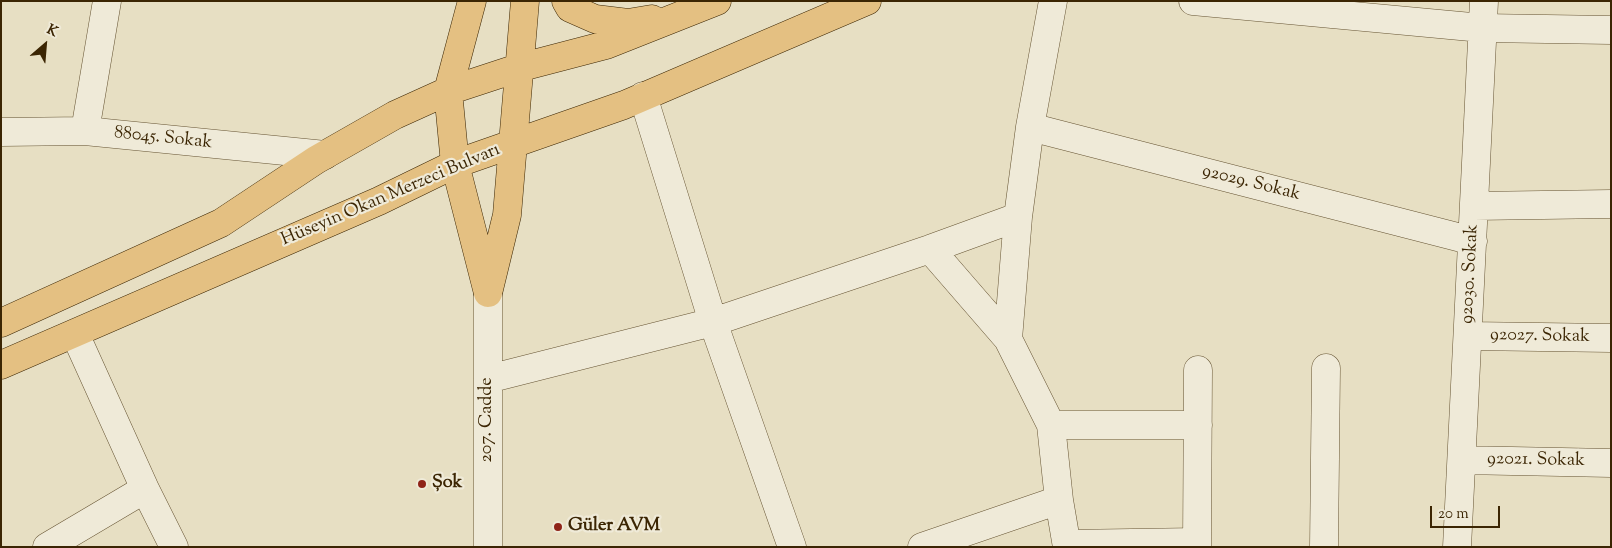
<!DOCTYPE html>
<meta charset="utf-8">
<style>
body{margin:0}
#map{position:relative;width:1612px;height:548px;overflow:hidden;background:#e7dfc3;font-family:"Sorts Mill Goudy",serif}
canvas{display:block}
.frame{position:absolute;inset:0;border:2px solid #3b2503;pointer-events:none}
.north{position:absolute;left:20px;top:20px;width:50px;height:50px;-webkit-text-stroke:4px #efead8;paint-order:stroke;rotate:27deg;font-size:14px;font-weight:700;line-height:20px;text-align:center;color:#3b2503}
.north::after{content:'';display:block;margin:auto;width:18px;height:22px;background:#3b2503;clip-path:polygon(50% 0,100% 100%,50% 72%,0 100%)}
.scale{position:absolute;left:1430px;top:506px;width:70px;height:22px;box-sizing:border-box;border:2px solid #3b2503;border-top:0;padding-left:6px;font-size:15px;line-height:18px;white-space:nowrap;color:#3b2503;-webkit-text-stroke:4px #efead8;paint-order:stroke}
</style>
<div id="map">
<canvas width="1612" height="548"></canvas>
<div class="frame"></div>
<div class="north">K</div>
<div class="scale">20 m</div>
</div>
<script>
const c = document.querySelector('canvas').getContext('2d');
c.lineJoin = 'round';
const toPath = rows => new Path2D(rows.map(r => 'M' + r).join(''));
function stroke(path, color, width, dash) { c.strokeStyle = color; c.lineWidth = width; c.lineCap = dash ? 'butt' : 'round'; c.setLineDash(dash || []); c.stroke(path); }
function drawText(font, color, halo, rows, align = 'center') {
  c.font = font + ' "Sorts Mill Goudy",serif'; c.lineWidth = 4.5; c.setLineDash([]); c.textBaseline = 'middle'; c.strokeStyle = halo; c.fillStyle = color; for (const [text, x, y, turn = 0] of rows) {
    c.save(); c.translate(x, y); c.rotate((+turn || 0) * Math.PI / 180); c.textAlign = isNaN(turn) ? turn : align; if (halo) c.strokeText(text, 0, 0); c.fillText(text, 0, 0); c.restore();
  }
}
const minor = toPath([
 [1193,1,1482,28,1611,30],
 [643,96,713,322,792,547],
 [1030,127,1473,241],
 [85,131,107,1],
 [1,132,85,131,325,155],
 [1474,206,1611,204],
 [930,249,1008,339,1051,425,1059,500,1067,547],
 [488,293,488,547],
 [75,334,145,489,174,547],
 [1469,336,1611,338],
 [1008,339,1018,217,1030,127,1053,1],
 [488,379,713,322,930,249,1018,217],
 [1051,425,1198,425],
 [1462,460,1611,463],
 [1067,544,1197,542],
 [47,547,145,489],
 [922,547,1059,500],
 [1197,547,1198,370],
 [1324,547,1326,368],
 [1457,547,1484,1]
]);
const major = toPath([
 [472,1,448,91,455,164,488,293],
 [566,1,570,8,595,19,628,23,652,19],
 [489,289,507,215,525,1],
 [1,323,221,223,316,160,395,115,448,91,518,68,606,45,717,1],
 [1,365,379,201,455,164,624,105,867,1]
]);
stroke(minor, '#665433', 29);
stroke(major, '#3b2503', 29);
stroke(minor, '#efead8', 28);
stroke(major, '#e4c082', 28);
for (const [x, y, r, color] of [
 [422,484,5,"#8f2418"],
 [558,527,5,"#8f2418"]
]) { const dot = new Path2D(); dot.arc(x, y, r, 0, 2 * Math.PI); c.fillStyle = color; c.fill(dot); stroke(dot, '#efead8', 2); }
drawText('18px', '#3b2503', '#efead8', [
 ["88045. Sokak",163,139,6],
 ["92029. Sokak",1251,184,14],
 ["Hüseyin Okan Merzeci Bulvarı",391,196,-23],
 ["92030. Sokak",1471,274,-87],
 ["92027. Sokak",1540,337,1],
 ["207. Cadde",488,420,-90],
 ["92021. Sokak",1536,461,1]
]);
drawText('bold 18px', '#3b2503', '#efead8', [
 ["Şok",432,484],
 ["Güler AVM",568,527]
], 'left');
</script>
